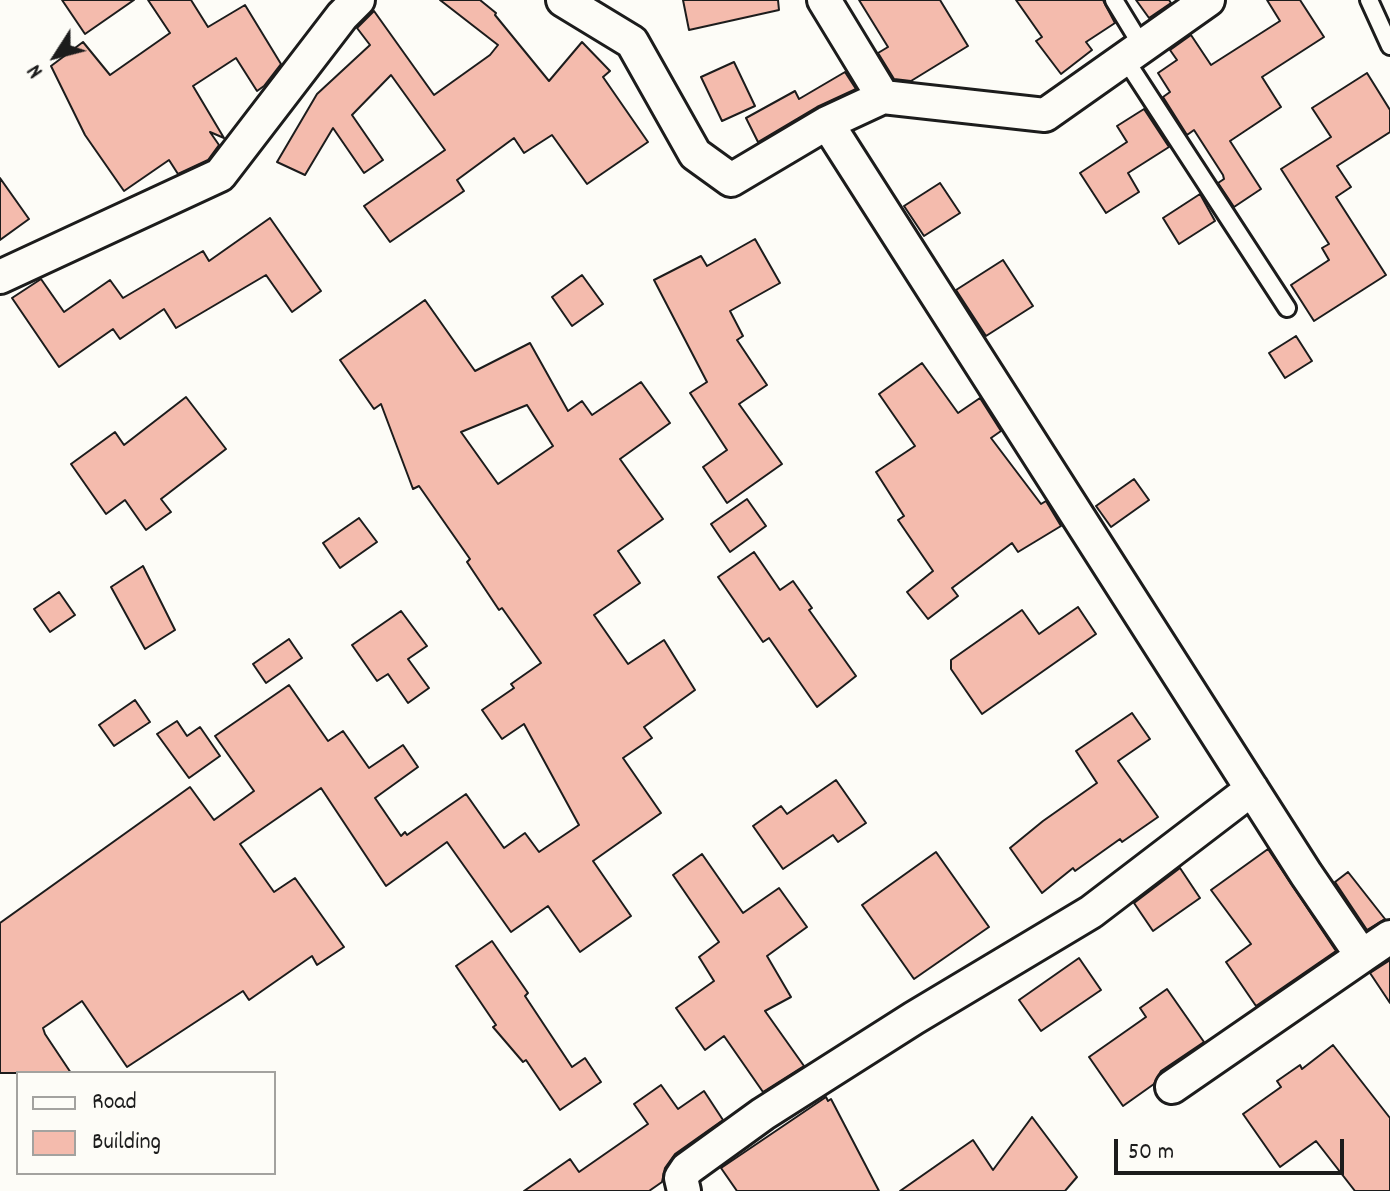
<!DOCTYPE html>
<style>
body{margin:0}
#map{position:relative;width:1390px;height:1191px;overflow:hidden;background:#fdfcf7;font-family:Dekko,sans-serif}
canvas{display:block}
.legend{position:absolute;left:16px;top:1071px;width:260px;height:104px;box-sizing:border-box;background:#fdfcf7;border:2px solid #a3a29f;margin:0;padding:10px 14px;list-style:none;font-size:24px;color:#1c1c1c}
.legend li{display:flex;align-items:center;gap:16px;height:40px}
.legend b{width:40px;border:2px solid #a3a29f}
.north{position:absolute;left:16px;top:16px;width:80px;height:80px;-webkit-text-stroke:6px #fdfcf7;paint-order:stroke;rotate:234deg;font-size:22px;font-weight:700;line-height:32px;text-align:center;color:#1c1c1c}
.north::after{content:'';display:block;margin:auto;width:28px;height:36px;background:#1c1c1c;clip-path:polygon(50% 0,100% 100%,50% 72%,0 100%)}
.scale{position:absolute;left:1114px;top:1139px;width:230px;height:36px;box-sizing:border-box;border:4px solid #1c1c1c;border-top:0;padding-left:10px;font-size:24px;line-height:28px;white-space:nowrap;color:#1c1c1c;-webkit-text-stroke:6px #fdfcf7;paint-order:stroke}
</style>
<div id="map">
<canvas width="1390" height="1191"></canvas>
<ul class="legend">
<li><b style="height:10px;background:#fdfcf7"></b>Road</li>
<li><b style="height:22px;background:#f4bbad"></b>Building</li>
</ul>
<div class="north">N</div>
<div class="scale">50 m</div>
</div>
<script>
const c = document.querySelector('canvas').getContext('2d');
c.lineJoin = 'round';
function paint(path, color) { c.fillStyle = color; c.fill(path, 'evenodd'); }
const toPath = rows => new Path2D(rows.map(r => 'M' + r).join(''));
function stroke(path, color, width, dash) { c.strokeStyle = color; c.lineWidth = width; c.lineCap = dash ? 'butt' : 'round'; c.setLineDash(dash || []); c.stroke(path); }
const building = toPath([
 [62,0,134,0,85,34,62,0],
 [148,0,191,0,208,27,245,5,281,64,264,86,257,91,236,58,193,86,224,138,210,132,219,145,208,160,178,174,169,160,124,191,85,135,51,66,83,42,110,75,170,33,148,0],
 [440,0,480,0,496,13,495,15,549,81,582,42,610,71,603,77,648,142,587,184,552,135,524,153,514,138,457,180,464,191,390,242,364,206,445,150,391,75,352,115,383,160,364,173,333,128,305,175,277,162,317,94,370,45,357,28,374,11,434,95,490,55,498,45,440,0],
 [683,0,778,0,779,10,689,30,683,0],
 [859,0,940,0,968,46,911,81,894,79,878,53,888,47,859,0],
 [1016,0,1103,0,1115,23,1086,42,1092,50,1061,74,1036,41,1042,37,1016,0],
 [1136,0,1169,0,1171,3,1149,18,1136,0],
 [1267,0,1300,0,1324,37,1262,77,1281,107,1230,141,1261,189,1234,207,1218,183,1224,179,1223,175,1194,130,1187,135,1163,97,1170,92,1158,73,1177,60,1170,50,1191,35,1211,65,1280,21,1267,0],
 [734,62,755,106,722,121,701,77,734,62],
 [845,72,856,89,817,107,758,142,746,118,795,91,799,99,845,72],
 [1367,73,1390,110,1390,132,1337,166,1351,187,1336,197,1386,275,1314,321,1291,285,1329,260,1322,248,1329,244,1281,169,1331,137,1312,108,1367,73],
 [1144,109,1169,147,1128,173,1139,192,1106,213,1080,173,1127,142,1117,126,1144,109],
 [0,178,29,219,0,240,0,178],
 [940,183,960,213,924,236,904,206,940,183],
 [1200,194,1215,221,1179,244,1163,218,1200,194],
 [270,218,321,291,292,312,266,275,176,328,164,309,120,339,113,329,59,367,12,298,41,279,64,312,110,280,123,298,203,251,209,261,270,218],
 [755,239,780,283,730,311,743,336,737,340,767,385,739,404,782,464,727,503,703,467,727,450,690,393,707,382,654,280,701,256,707,266,755,239],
 [1003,260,1033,306,986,336,956,290,1003,260],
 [582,275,603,304,572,326,552,297,582,275],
 [425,300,475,371,530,343,568,411,582,401,592,415,641,382,670,423,620,459,663,519,618,551,640,583,594,615,628,664,664,640,695,690,644,727,652,738,623,758,661,813,593,861,631,916,580,952,548,906,511,932,447,842,386,886,321,788,240,844,274,892,295,878,344,947,317,965,312,956,249,1000,243,991,127,1067,82,1001,43,1028,45,1034,71,1073,0,1073,0,923,190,787,214,820,254,791,215,736,289,685,328,741,343,731,369,768,403,745,418,767,375,798,401,836,405,832,407,835,466,794,504,848,525,833,539,852,579,825,524,724,502,739,482,710,514,688,511,684,541,663,502,608,499,610,467,562,470,559,419,486,413,489,381,404,374,409,340,360,425,300],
 [527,405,553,446,498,484,461,432,527,405],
 [1296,336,1312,361,1285,378,1269,353,1296,336],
 [922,363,958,413,980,398,1001,431,991,438,1041,504,1046,501,1061,526,1018,552,1012,543,952,588,958,596,928,619,907,592,933,571,898,520,904,516,876,472,915,446,879,394,922,363],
 [186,397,226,449,161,499,171,512,146,530,125,500,106,514,71,464,115,432,124,445,186,397],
 [1134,479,1149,500,1111,527,1096,506,1134,479],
 [747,499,766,526,730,552,711,524,747,499],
 [359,518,377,542,340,568,323,543,359,518],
 [754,552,780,590,793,581,812,608,809,610,856,676,817,707,769,638,763,642,718,577,754,552],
 [143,566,175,630,145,649,111,587,143,566],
 [59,592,75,615,50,632,34,609,59,592],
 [1078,607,1096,634,982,714,951,669,951,660,1022,610,1039,634,1078,607],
 [401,611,427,646,408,659,429,688,408,703,388,674,377,681,352,645,401,611],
 [289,639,302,658,266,683,253,664,289,639],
 [135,700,150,722,114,746,99,725,135,700],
 [1132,713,1150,739,1118,761,1158,817,1122,842,1120,839,1075,871,1073,868,1042,893,1010,848,1043,821,1097,783,1076,751,1132,713],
 [177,721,187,736,200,727,220,756,189,778,157,734,177,721],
 [836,780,866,823,838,842,833,835,783,869,753,826,781,806,787,814,836,780],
 [1268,849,1336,951,1256,1006,1226,962,1251,944,1211,890,1268,849],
 [936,852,989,927,914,979,862,905,936,852],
 [702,854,743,913,779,888,807,927,767,956,791,997,765,1011,804,1066,763,1092,724,1036,705,1050,676,1008,714,981,699,957,719,942,673,875,702,854],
 [1180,868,1200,898,1153,931,1134,903,1180,868],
 [1348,872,1385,919,1367,930,1335,882,1348,872],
 [492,941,528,993,525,996,572,1067,585,1058,601,1082,560,1110,526,1060,523,1062,493,1027,496,1025,456,966,492,941],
 [1079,958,1101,990,1041,1031,1019,1000,1079,958],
 [1390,960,1390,1003,1370,973,1390,960],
 [1167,989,1204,1042,1161,1071,1154,1084,1123,1106,1089,1057,1146,1017,1140,1008,1167,989],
 [1333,1045,1390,1118,1390,1191,1355,1191,1316,1141,1280,1167,1243,1114,1281,1087,1277,1081,1300,1065,1302,1069,1333,1045],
 [661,1085,678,1109,704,1091,723,1120,675,1154,665,1168,662,1182,649,1191,524,1191,570,1159,579,1172,648,1124,634,1104,661,1085],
 [826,1097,828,1101,831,1099,879,1191,737,1191,721,1168,826,1097],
 [1032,1117,1077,1177,1065,1191,900,1191,973,1140,993,1170,1032,1117]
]);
paint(building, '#f4bbad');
stroke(building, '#1c1c1c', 2);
const service = toPath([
 [1114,0,1142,46],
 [1369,0,1390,46],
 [1125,59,1287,308]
]);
const minor = toPath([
 [563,0,632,42,695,154,731,180,827,123,883,97,1045,115,1208,0],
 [824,0,883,97],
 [827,123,1306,874,1362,956,1390,937],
 [0,277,220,175,342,16,358,0],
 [1172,1087,1362,956],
 [684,1191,681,1178,687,1169,763,1114,914,1018,1091,912,1252,789]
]);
stroke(service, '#1c1c1c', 22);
stroke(minor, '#1c1c1c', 38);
stroke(service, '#fdfcf7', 16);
stroke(minor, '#fdfcf7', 32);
</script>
